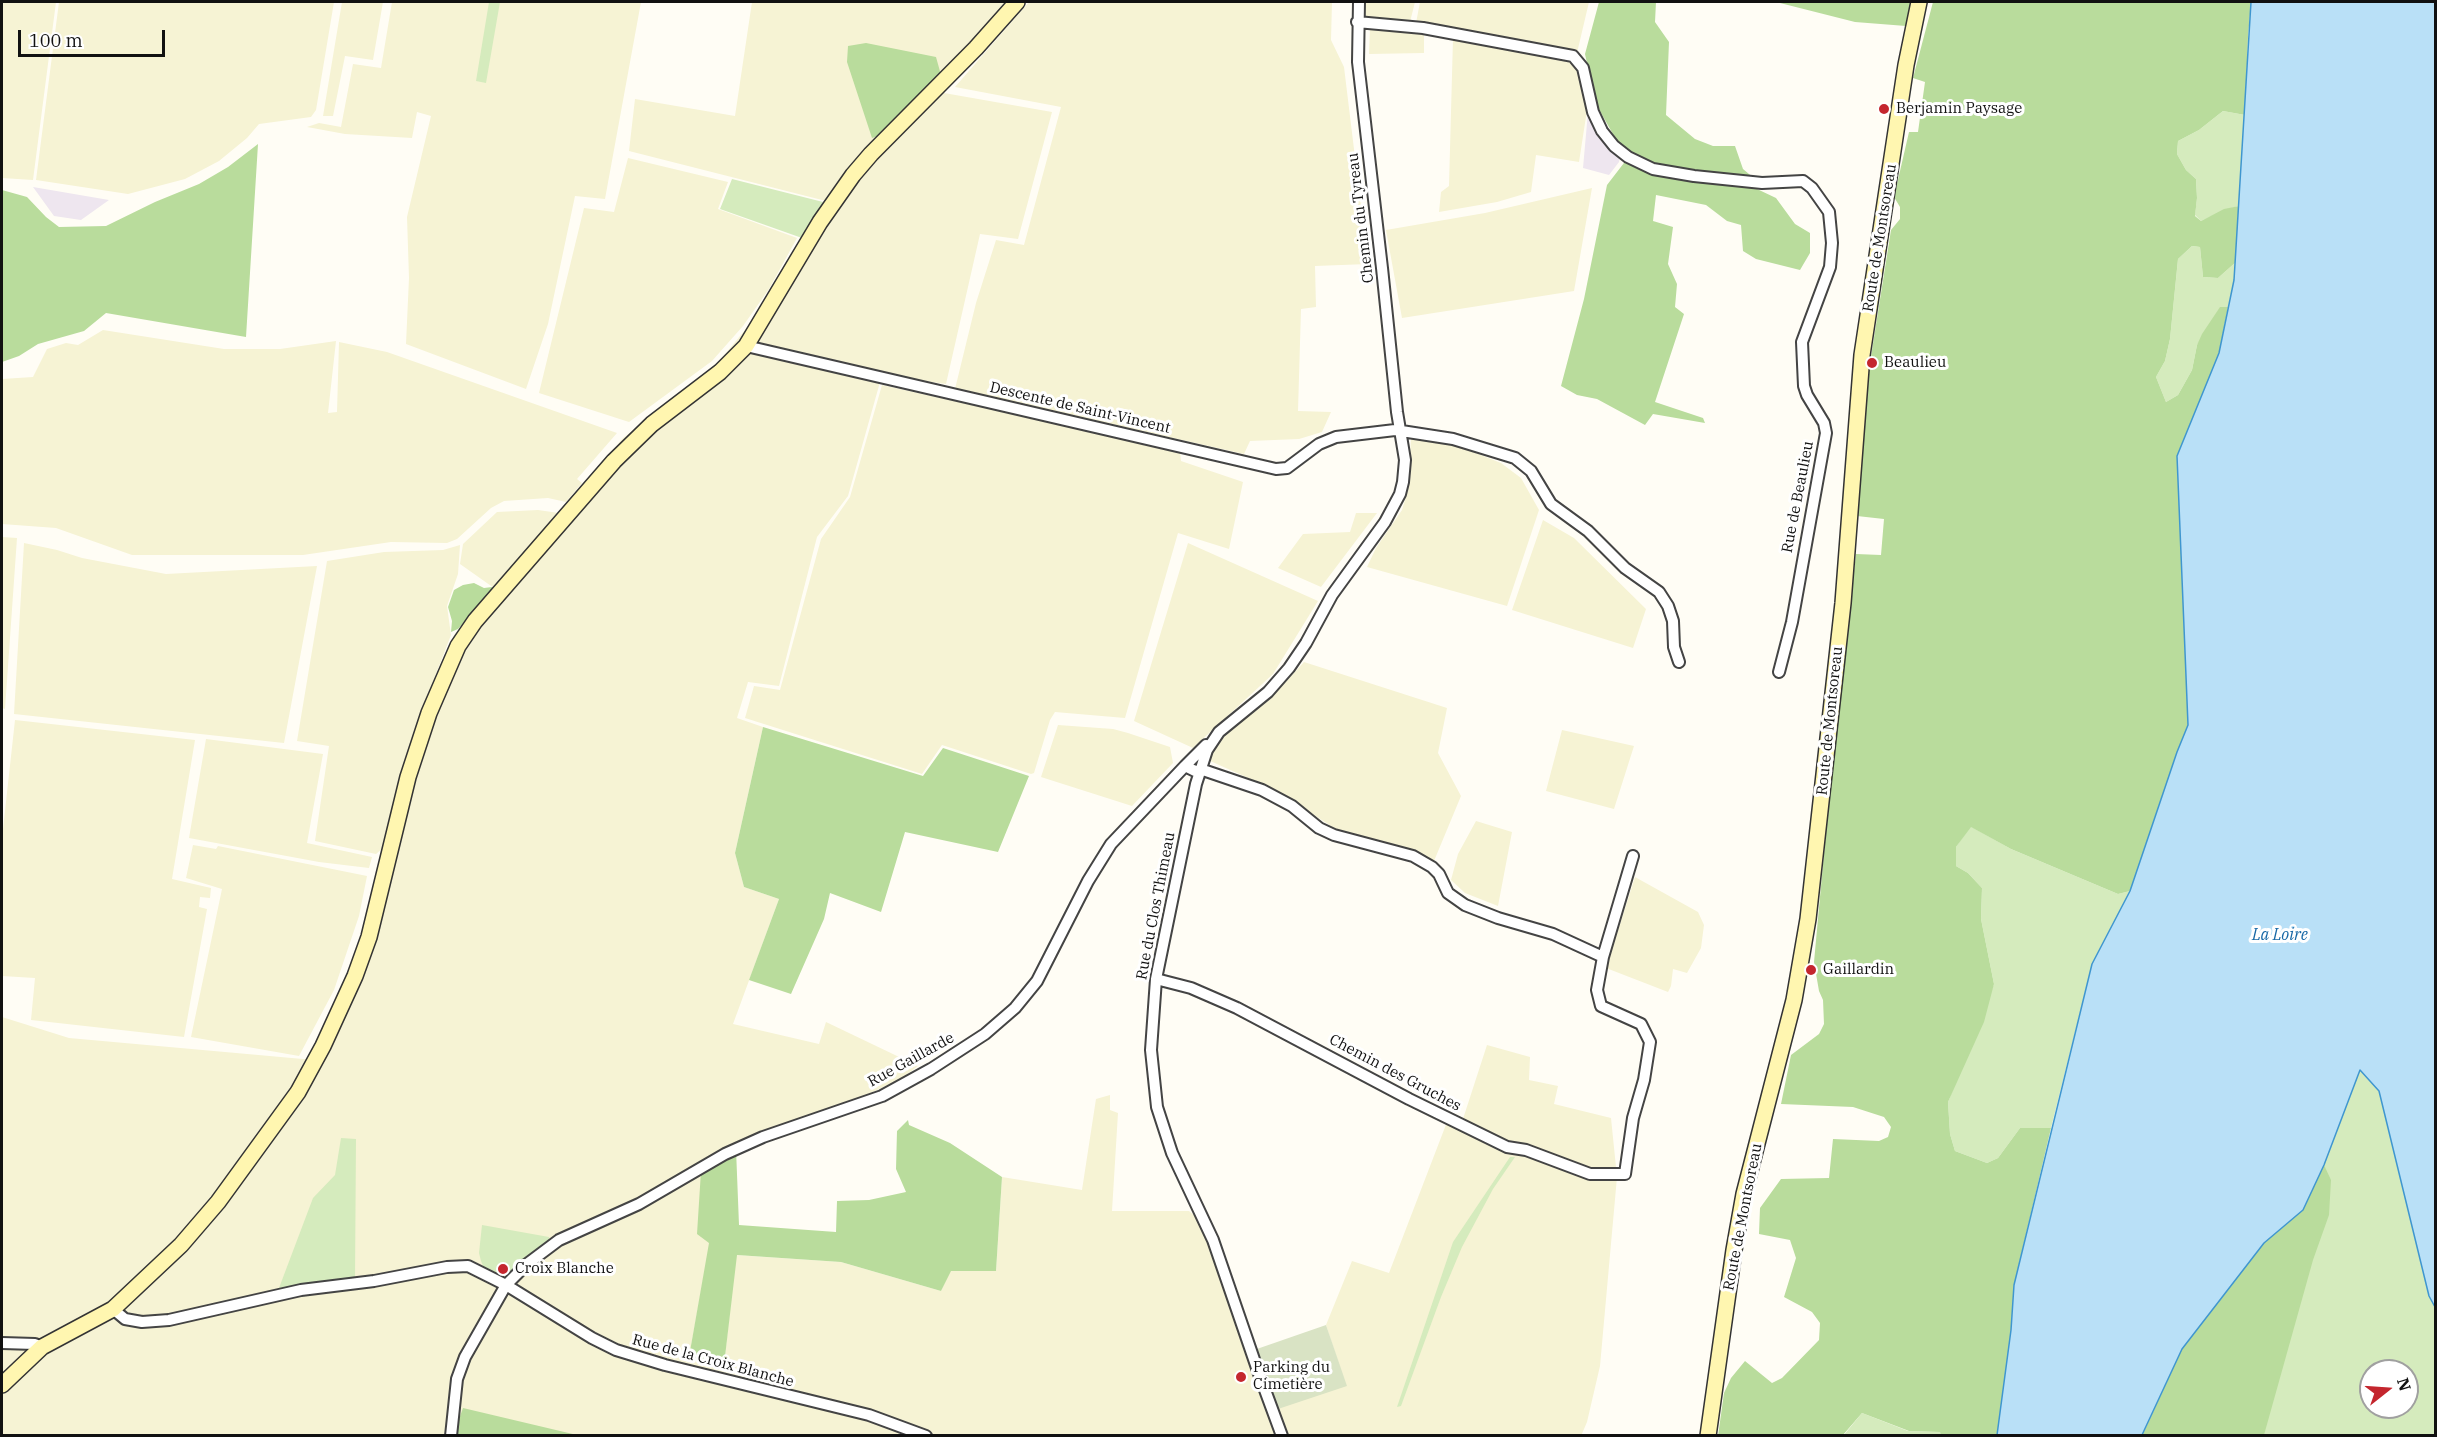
<!DOCTYPE html>
<meta charset="utf-8">
<style>
body{margin:0}
#map{position:relative;width:2437px;height:1437px;overflow:hidden;background:#fffdf5;font-family:"IBM Plex Serif",serif}
canvas{display:block}
.frame{position:absolute;inset:0;border:3px solid #111;pointer-events:none}
.north{position:absolute;left:2359px;top:1359px;width:60px;height:60px;box-sizing:border-box;background:#fff;border:2px solid #a0a0a0;border-radius:50%;rotate:73deg;font-size:16px;font-weight:700;line-height:24px;text-align:center;color:#111}
.north::after{content:'';display:block;margin:auto;width:21px;height:27px;background:#c4262e;clip-path:polygon(50% 0,100% 100%,50% 72%,0 100%)}
.scale{position:absolute;left:18px;top:30px;width:147px;height:27px;box-sizing:border-box;border:3px solid #111;border-top:0;padding-left:8px;font-size:18px;line-height:21px;white-space:nowrap;color:#111;-webkit-text-stroke:4px #fff;paint-order:stroke}
</style>
<div id="map">
<canvas width="2437" height="1437"></canvas>
<div class="frame"></div>
<div class="north">N</div>
<div class="scale">100 m</div>
</div>
<script>
const c = document.querySelector('canvas').getContext('2d');
c.lineJoin = 'round';
function paint(path, color) { c.fillStyle = color; c.fill(path, 'evenodd'); }
const toPath = rows => new Path2D(rows.map(r => 'M' + r).join(''));
function stroke(path, color, width, dash) { c.strokeStyle = color; c.lineWidth = width; c.lineCap = dash ? 'butt' : 'round'; c.setLineDash(dash || []); c.stroke(path); }
function drawText(font, color, halo, rows, align = 'center') {
  c.font = font + ' "IBM Plex Serif",serif'; c.lineWidth = 6; c.setLineDash([]); c.textBaseline = 'middle'; c.strokeStyle = halo; c.fillStyle = color; for (const [text, x, y, turn = 0] of rows) {
    c.save(); c.translate(x, y); c.rotate((+turn || 0) * Math.PI / 180); c.textAlign = isNaN(turn) ? turn : align; if (halo) c.strokeText(text, 0, 0); c.fillText(text, 0, 0); c.restore();
  }
}
paint(toPath([
 [1588,112,1602,140,1620,156,1619,162,1609,175,1583,168],
 [33,187,109,200,81,220,54,216]
]), '#eee6ef');
paint(toPath([
 [2,2,56,2,33,180,2,178],
 [59,2,334,2,316,110,311,117,259,124,247,138,219,161,185,179,128,194,36,180],
 [342,2,383,2,373,60,345,56,333,116,323,116],
 [392,2,641,2,605,199,575,196,548,324,526,389,406,344,409,278,407,217,431,116,417,112,412,138,345,134,307,127,319,123,341,127,353,64,381,68],
 [752,2,1023,2,944,93,1052,112,1018,239,980,234,946,384,882,375,848,496,817,537,779,686,748,682,737,718,763,727,735,853,744,887,779,899,733,1024,819,1044,826,1022,918,1066,901,1079,825,1114,736,1149,710,1242,689,1357,724,1365,736,1255,841,1262,941,1291,950,1271,996,1271,1002,1177,1082,1190,1096,1099,1110,1095,1110,1110,1118,1113,1112,1211,1189,1211,1202,1222,1254,1350,1346,1386,1326,1325,1352,1261,1389,1273,1447,1122,1461,1125,1487,1045,1530,1057,1529,1080,1558,1086,1554,1104,1611,1118,1617,1177,1600,1366,1587,1422,1581,1436,577,1436,463,1409,456,1427,457,1435,2,1435,2,1017,69,1038,314,1060,366,933,420,729,454,635,494,588,460,564,463,544,497,512,538,510,559,513,623,438,717,364,758,314,826,201,629,151,635,99,735,116],
 [1029,2,1332,2,1331,40,1344,67,1368,264,1315,266,1316,307,1301,309,1298,411,1331,412,1322,432,1299,439,1250,441,1244,454,955,389,976,303,996,240,1024,245,1061,107,955,87],
 [1364,2,1415,2,1410,22,1368,20,1363,17],
 [1420,2,1589,2,1577,53,1416,23],
 [1370,28,1424,33,1424,53,1369,54],
 [1453,38,1574,61,1579,72,1587,110,1579,162,1536,155,1531,192,1497,202,1439,212,1441,192,1449,186],
 [628,158,728,182,718,209,797,238,769,289,743,326,712,361,629,422,539,393,584,208,614,212],
 [1592,188,1574,291,1402,318,1386,230,1485,213],
 [103,330,224,349,280,349,336,341,328,413,337,412,339,342,387,352,617,433,577,479,582,483,566,502,548,498,504,501,491,508,457,539,447,543,391,542,303,555,132,555,56,528,2,524,2,379,33,377,47,349,66,343,78,345],
 [882,385,1180,451,1181,461,1243,482,1229,549,1178,533,1125,718,1055,712,1050,720,1034,773,1031,774,942,745,922,774,745,718,754,686,780,690,821,539,850,497],
 [1411,438,1458,446,1501,463,1521,478,1539,510,1507,606,1367,567,1376,548,1402,510,1408,490],
 [1356,513,1377,513,1321,587,1278,568,1303,534,1350,532],
 [1543,520,1574,538,1646,609,1633,648,1512,610],
 [2,537,17,538,5,709,2,708],
 [24,543,57,550,82,558,166,574,317,566,284,743,14,714],
 [1188,543,1318,601,1273,674,1193,748,1134,721],
 [460,545,458,574,447,606,451,635,421,713,383,848,376,854,315,841,329,746,297,741,327,561,384,552,443,550],
 [1304,662,1447,708,1438,753,1461,796,1434,861,1410,850,1342,833,1275,790,1208,760,1226,734,1268,701],
 [15,720,195,740,172,879,211,888,210,898,200,897,199,907,207,909,184,1037,31,1020,35,978,2,976,2,838],
 [1058,725,1113,729,1128,733,1170,747,1173,763,1132,806,1041,777],
 [1562,730,1634,746,1614,809,1546,791],
 [206,739,323,754,307,843,372,857,369,868,319,862,189,838],
 [1476,821,1512,832,1498,906,1465,893,1451,880,1458,854],
 [193,845,216,849,218,846,367,876,359,916,334,990,299,1056,191,1037,222,889,186,878],
 [1635,877,1698,912,1704,925,1701,948,1687,973,1673,969,1671,986,1668,992,1606,968]
]), '#f6f3d4');
paint(toPath([
 [489,2,500,2,486,83,476,81],
 [2223,111,2245,115,2239,206,2224,210,2201,221,2195,215,2197,198,2196,179,2186,170,2177,154,2178,141,2199,130],
 [732,179,823,202,802,238,720,209],
 [2192,246,2200,247,2203,277,2218,278,2236,262,2234,280,2228,307,2220,308,2197,345,2192,370,2178,395,2166,402,2156,377,2165,361,2170,339,2178,259],
 [1970,826,2011,849,2118,894,2130,891,2092,964,2051,1128,2020,1128,1998,1158,1987,1163,1955,1151,1950,1134,1948,1102,1994,984,1981,919,1982,888,1968,873,1956,866,1956,847],
 [2360,1069,2379,1091,2429,1296,2435,1307,2435,1435,2142,1436,2264,1243,2303,1210,2324,1165],
 [2371,1371,2407,1371,2407,1407,2371,1407],
 [341,1138,356,1139,355,1279,279,1288,313,1198,335,1175],
 [1510,1157,1515,1157,1493,1189,1462,1247,1441,1297,1401,1406,1397,1407,1453,1242],
 [482,1225,549,1237,550,1241,510,1274,502,1276,484,1268,481,1261,479,1253],
 [1862,1413,1908,1431,1940,1432,1941,1435,1843,1436]
]), '#d5ebbd');
paint(toPath([
 [1599,2,1656,2,1655,22,1669,42,1666,115,1695,139,1713,146,1735,146,1743,169,1755,179,1757,189,1776,198,1795,224,1810,233,1810,253,1800,270,1756,259,1743,251,1741,225,1727,221,1706,205,1656,195,1653,221,1673,227,1668,264,1677,284,1675,307,1684,314,1655,402,1703,418,1705,423,1653,414,1645,425,1597,399,1577,395,1561,386,1584,299,1607,185,1627,159,1596,104,1585,54],
 [1776,2,1913,2,1906,26,1855,22],
 [1933,2,2251,2,2248,37,2245,115,2223,111,2199,130,2178,141,2177,154,2186,170,2196,179,2197,198,2195,216,2201,221,2224,209,2239,206,2236,262,2218,278,2203,277,2200,247,2192,246,2178,259,2170,339,2165,361,2156,377,2166,402,2178,395,2192,370,2197,345,2202,334,2220,307,2228,307,2219,353,2177,456,2188,725,2177,752,2130,891,2118,894,2011,849,1971,827,1956,847,1956,866,1968,873,1982,888,1981,919,1994,984,1984,1022,1948,1102,1950,1134,1955,1151,1987,1163,1998,1158,2020,1128,2051,1128,2014,1285,2011,1330,1997,1435,1941,1436,1940,1432,1909,1431,1862,1413,1843,1435,1718,1436,1724,1393,1731,1378,1745,1361,1772,1383,1782,1378,1819,1340,1820,1323,1812,1312,1784,1297,1796,1258,1790,1240,1759,1234,1760,1208,1781,1179,1829,1178,1833,1139,1879,1141,1888,1137,1891,1127,1884,1117,1853,1107,1781,1104,1791,1055,1819,1034,1824,1024,1823,1000,1819,991,1814,962,1835,734,1856,554,1881,555,1884,519,1857,516,1869,369,1891,230,1900,219,1900,207,1894,197,1909,132,1918,132,1925,82,1913,78],
 [866,43,936,57,941,75,881,135,872,138,847,62,848,46],
 [258,144,246,337,106,313,84,331,38,344,19,356,2,362,2,190,27,197,46,217,59,227,106,226,155,202,199,184,228,167],
 [474,583,484,588,492,587,492,590,458,629,451,632,452,621,448,607,454,590,463,585],
 [763,727,923,776,943,748,1029,776,998,852,905,832,881,912,830,893,824,919,791,994,749,980,779,899,744,887,735,853],
 [908,1120,909,1125,950,1143,1002,1177,996,1271,951,1271,941,1291,841,1262,737,1255,724,1365,689,1357,709,1243,697,1234,701,1171,736,1149,739,1225,836,1232,837,1201,869,1200,906,1192,896,1169,897,1131],
 [2324,1165,2331,1180,2329,1215,2313,1260,2264,1435,2142,1436,2182,1349,2264,1243,2303,1210],
 [463,1408,577,1435,457,1435,456,1427]
]), '#b9dc9c');
paint(toPath([
 [1326,1325,1347,1386,1275,1410,1254,1350]
]), '#d9e3c4');
const water = toPath([
 [2251,2,2435,2,2435,1307,2429,1296,2379,1091,2360,1070,2324,1165,2303,1210,2264,1243,2182,1349,2142,1435,1997,1435,2011,1330,2014,1285,2092,964,2130,891,2177,752,2188,725,2177,456,2219,353,2234,280,2251,2]
]);
paint(water, '#b9e0f7');
stroke(water, '#3f96cf', 1.5);
const street = toPath([
 [1357,22,1423,28,1573,56,1583,68,1593,112,1602,131,1614,146,1628,157,1653,169,1694,176,1762,183,1803,181,1812,188,1829,212,1832,243,1830,267,1802,342,1804,386,1807,395,1824,423,1826,433,1792,622,1779,672],
 [746,346,1276,469,1287,468,1319,444,1336,437,1395,430,1453,439,1515,458,1531,471,1551,504,1588,531,1625,568,1659,592,1668,606,1673,621,1674,647,1679,662],
 [1185,766,1206,745],
 [1156,979,1191,988,1237,1008,1409,1099,1507,1147,1526,1150,1590,1174,1625,1174,1633,1118,1644,1080,1650,1042,1641,1024,1601,1006,1597,990,1603,957,1633,856],
 [113,1309,125,1319,142,1322,169,1320,301,1290,374,1281,447,1267,468,1266,506,1285,592,1338,616,1350,665,1365,869,1415,926,1436],
 [2,1343,35,1344,42,1347],
 [451,1436,457,1379,465,1357,506,1285,527,1264,559,1240,639,1204,725,1154,763,1137,882,1096,931,1069,985,1034,1015,1008,1037,981,1088,881,1111,844,1185,766,1195,771,1203,770,1262,790,1292,806,1319,828,1334,835,1413,856,1432,867,1439,874,1448,893,1465,905,1498,918,1553,934,1603,957],
 [1282,1436,1258,1371,1213,1240,1172,1153,1157,1107,1151,1050,1156,979,1196,784,1207,750,1219,732,1268,692,1289,668,1306,643,1332,595,1385,522,1400,494,1403,482,1405,460,1397,412,1382,268,1358,62,1359,2]
]);
const secondary = toPath([
 [2,1385,42,1347,113,1309,181,1245,218,1202,298,1092,323,1046,355,976,369,937,408,777,429,713,458,646,475,621,614,461,652,424,720,372,746,346,820,222,853,175,871,154,976,48,1017,2],
 [1708,1436,1734,1250,1744,1194,1794,1000,1808,919,1843,603,1862,355,1906,65,1919,2]
]);
stroke(street, '#444', 14);
stroke(secondary, '#333', 18);
stroke(street, '#fff', 10);
stroke(secondary, '#fff6b0', 15);
for (const [x, y, r, color] of [
 [1884,109,6,"#c4262e"],
 [1872,363,6,"#c4262e"],
 [1811,970,6,"#c4262e"],
 [503,1269,6,"#c4262e"],
 [1241,1377,6,"#c4262e"]
]) { const dot = new Path2D(); dot.arc(x, y, r, 0, 2 * Math.PI); c.fillStyle = color; c.fill(dot); stroke(dot, '#fff', 2); }
drawText('15px', '#111', '#fff', [
 ["Berjamin Paysage",1896,109],
 ["Beaulieu",1884,363],
 ["Gaillardin",1823,970],
 ["Croix Blanche",515,1269],
 ["Parking du",1253,1368],
 ["Cimetière",1253,1385]
], 'left');
drawText('15px', '#111', '#fff', [
 ["Chemin du Tyreau",1361,218,-97],
 ["Route de Montsoreau",1880,238,-81],
 ["Descente de Saint-Vincent",1080,408,13],
 ["Rue de Beaulieu",1798,497,-79],
 ["Route de Montsoreau",1830,721,-84],
 ["Rue du Clos Thimeau",1156,906,-79],
 ["Rue Gaillarde",911,1060,-29],
 ["Chemin des Gruches",1395,1073,28],
 ["Route de Montsoreau",1743,1217,-79],
 ["Rue de la Croix Blanche",713,1361,15]
]);
drawText('italic 16px', '#1768a6', '#fff', [
 ["La Loire",2280,935]
]);
</script>
